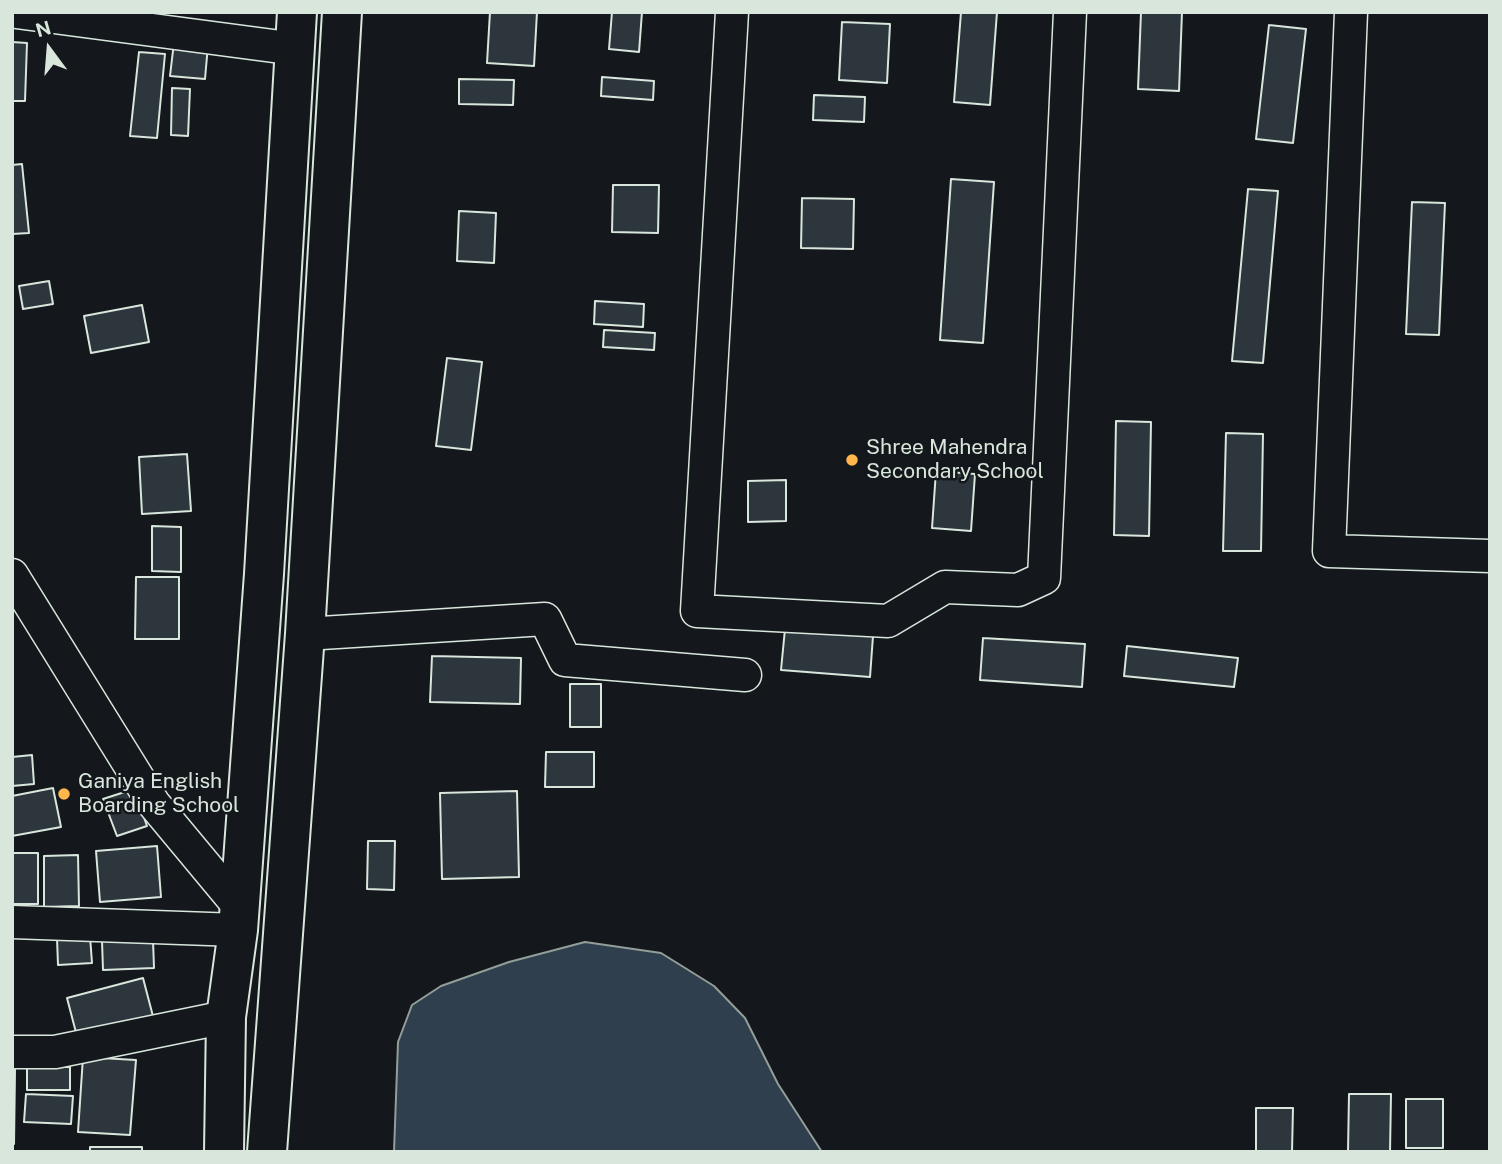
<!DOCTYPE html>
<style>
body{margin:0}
#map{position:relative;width:1502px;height:1164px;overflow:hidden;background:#14181c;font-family:"Public Sans",sans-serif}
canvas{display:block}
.frame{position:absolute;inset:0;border:14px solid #d8e6dc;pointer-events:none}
.north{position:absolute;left:14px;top:14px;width:70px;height:70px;-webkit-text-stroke:5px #14181c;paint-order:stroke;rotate:344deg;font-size:19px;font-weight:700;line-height:28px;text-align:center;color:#d8e6dc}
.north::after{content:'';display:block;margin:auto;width:24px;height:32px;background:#d8e6dc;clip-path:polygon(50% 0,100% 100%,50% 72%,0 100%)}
</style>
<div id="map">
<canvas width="1502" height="1164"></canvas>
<div class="frame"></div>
<div class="north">N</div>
</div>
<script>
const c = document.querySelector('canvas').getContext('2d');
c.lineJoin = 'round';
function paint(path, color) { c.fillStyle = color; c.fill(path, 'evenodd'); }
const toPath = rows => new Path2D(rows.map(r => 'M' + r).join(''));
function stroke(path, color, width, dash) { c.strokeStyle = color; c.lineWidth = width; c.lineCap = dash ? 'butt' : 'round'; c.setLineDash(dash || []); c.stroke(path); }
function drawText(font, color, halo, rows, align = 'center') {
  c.font = font + ' "Public Sans",sans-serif'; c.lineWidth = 5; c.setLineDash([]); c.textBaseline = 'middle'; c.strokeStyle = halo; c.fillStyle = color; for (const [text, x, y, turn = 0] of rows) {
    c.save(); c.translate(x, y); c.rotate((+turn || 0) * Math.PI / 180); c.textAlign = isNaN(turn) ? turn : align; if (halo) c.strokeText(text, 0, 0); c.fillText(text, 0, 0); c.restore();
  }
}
const water = toPath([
 [585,942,661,953,714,986,745,1018,778,1084,822,1152,394,1152,398,1042,412,1005,441,986,509,962,585,942]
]);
paint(water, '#2f3f4d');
stroke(water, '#939e99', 2);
const building = toPath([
 [490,12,537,12,534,66,487,63,490,12],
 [612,12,642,12,639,52,609,49,612,12],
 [961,12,997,12,990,105,954,102,961,12],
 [1141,12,1182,12,1179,91,1138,89,1141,12],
 [842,22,890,24,887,83,839,80,842,22],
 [1269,25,1306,29,1293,143,1256,139,1269,25],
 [12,42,27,43,25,101,12,101,12,42],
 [174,42,208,45,205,79,170,76,174,42],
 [139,52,165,54,157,138,130,136,139,52],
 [602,77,654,81,653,100,601,96,602,77],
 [459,79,514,80,513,105,459,104,459,79],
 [172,88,190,89,188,136,171,135,172,88],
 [814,95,865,97,864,122,813,120,814,95],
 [22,164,29,233,12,234,12,165,22,164],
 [951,179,994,182,983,343,940,340,951,179],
 [613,185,659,185,658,233,612,232,613,185],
 [1248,189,1278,191,1263,363,1232,361,1248,189],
 [802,198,854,199,853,249,801,248,802,198],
 [1412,202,1445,203,1439,335,1406,334,1412,202],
 [459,211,496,213,494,263,457,261,459,211],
 [49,281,53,304,23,309,19,286,49,281],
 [595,301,644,304,643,327,594,324,595,301],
 [142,305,149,342,91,353,84,316,142,305],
 [604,330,655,333,654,350,603,347,604,330],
 [447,358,482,362,471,450,436,446,447,358],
 [1116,421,1151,422,1149,536,1114,535,1116,421],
 [1226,433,1263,434,1261,551,1223,551,1226,433],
 [187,454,191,511,142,514,139,457,187,454],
 [936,471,975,474,971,531,932,528,936,471],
 [786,480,786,521,748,522,748,481,786,480],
 [152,526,181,527,181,572,152,571,152,526],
 [136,577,179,577,179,639,135,639,136,577],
 [785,629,873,636,870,677,781,670,785,629],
 [983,638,1085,644,1082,687,980,680,983,638],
 [1127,646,1238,658,1234,687,1124,676,1127,646],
 [432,656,521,658,520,704,430,702,432,656],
 [570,684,601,684,601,727,570,727,570,684],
 [546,752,594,752,594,787,545,787,546,752],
 [32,755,34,784,12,786,12,757,32,755],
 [53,788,61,827,12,836,12,796,53,788],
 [134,789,147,826,117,836,103,799,134,789],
 [517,791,519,877,442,879,440,793,517,791],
 [368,841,395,841,394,890,367,889,368,841],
 [157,846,161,897,100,902,96,851,157,846],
 [12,853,38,853,38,904,12,904,12,853],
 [78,855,79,906,44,907,44,856,78,855],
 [90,936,92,963,58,965,57,938,90,936],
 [153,940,154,968,103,970,102,941,153,940],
 [143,978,155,1024,79,1044,67,998,143,978],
 [83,1057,136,1060,130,1135,78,1132,83,1057],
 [27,1067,70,1067,70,1090,27,1090,27,1067],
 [12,1070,15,1070,14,1144,12,1144,12,1070],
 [26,1094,73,1096,71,1124,24,1122,26,1094],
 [1349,1094,1391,1094,1390,1152,1348,1152,1349,1094],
 [1406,1099,1443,1099,1443,1148,1406,1148,1406,1099],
 [1256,1108,1293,1108,1292,1152,1256,1152,1256,1108],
 [90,1147,142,1147,142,1152,90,1152,90,1147]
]);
paint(building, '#2c363c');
stroke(building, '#d8e6dc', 2);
const minor = toPath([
 [16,12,296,49],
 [732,12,697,611,888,621,945,587,1018,590,1044,578,1070,12],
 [1351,12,1329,551,1490,556],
 [12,575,154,804,238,905],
 [305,634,545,619,565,660,745,675],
 [12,922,238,930],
 [12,1052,55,1052,226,1017]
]);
const highway = toPath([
 [224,1152,226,1017,238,930,264,574,297,12],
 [267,1152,305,634,342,12]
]);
stroke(minor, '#d8e6dc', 35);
stroke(highway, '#d8e6dc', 42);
stroke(minor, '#14181c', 32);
stroke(highway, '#14181c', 38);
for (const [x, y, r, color] of [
 [852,460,7,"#ffb74d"],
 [64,794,7,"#ffb74d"]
]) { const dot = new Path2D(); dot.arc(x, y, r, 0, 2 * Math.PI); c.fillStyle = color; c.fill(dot); stroke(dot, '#14181c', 2.5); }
drawText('21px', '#d8e6dc', '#14181c', [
 ["Shree Mahendra",866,448],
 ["Secondary School",866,472],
 ["Ganiya English",78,782],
 ["Boarding School",78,806]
], 'left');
</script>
